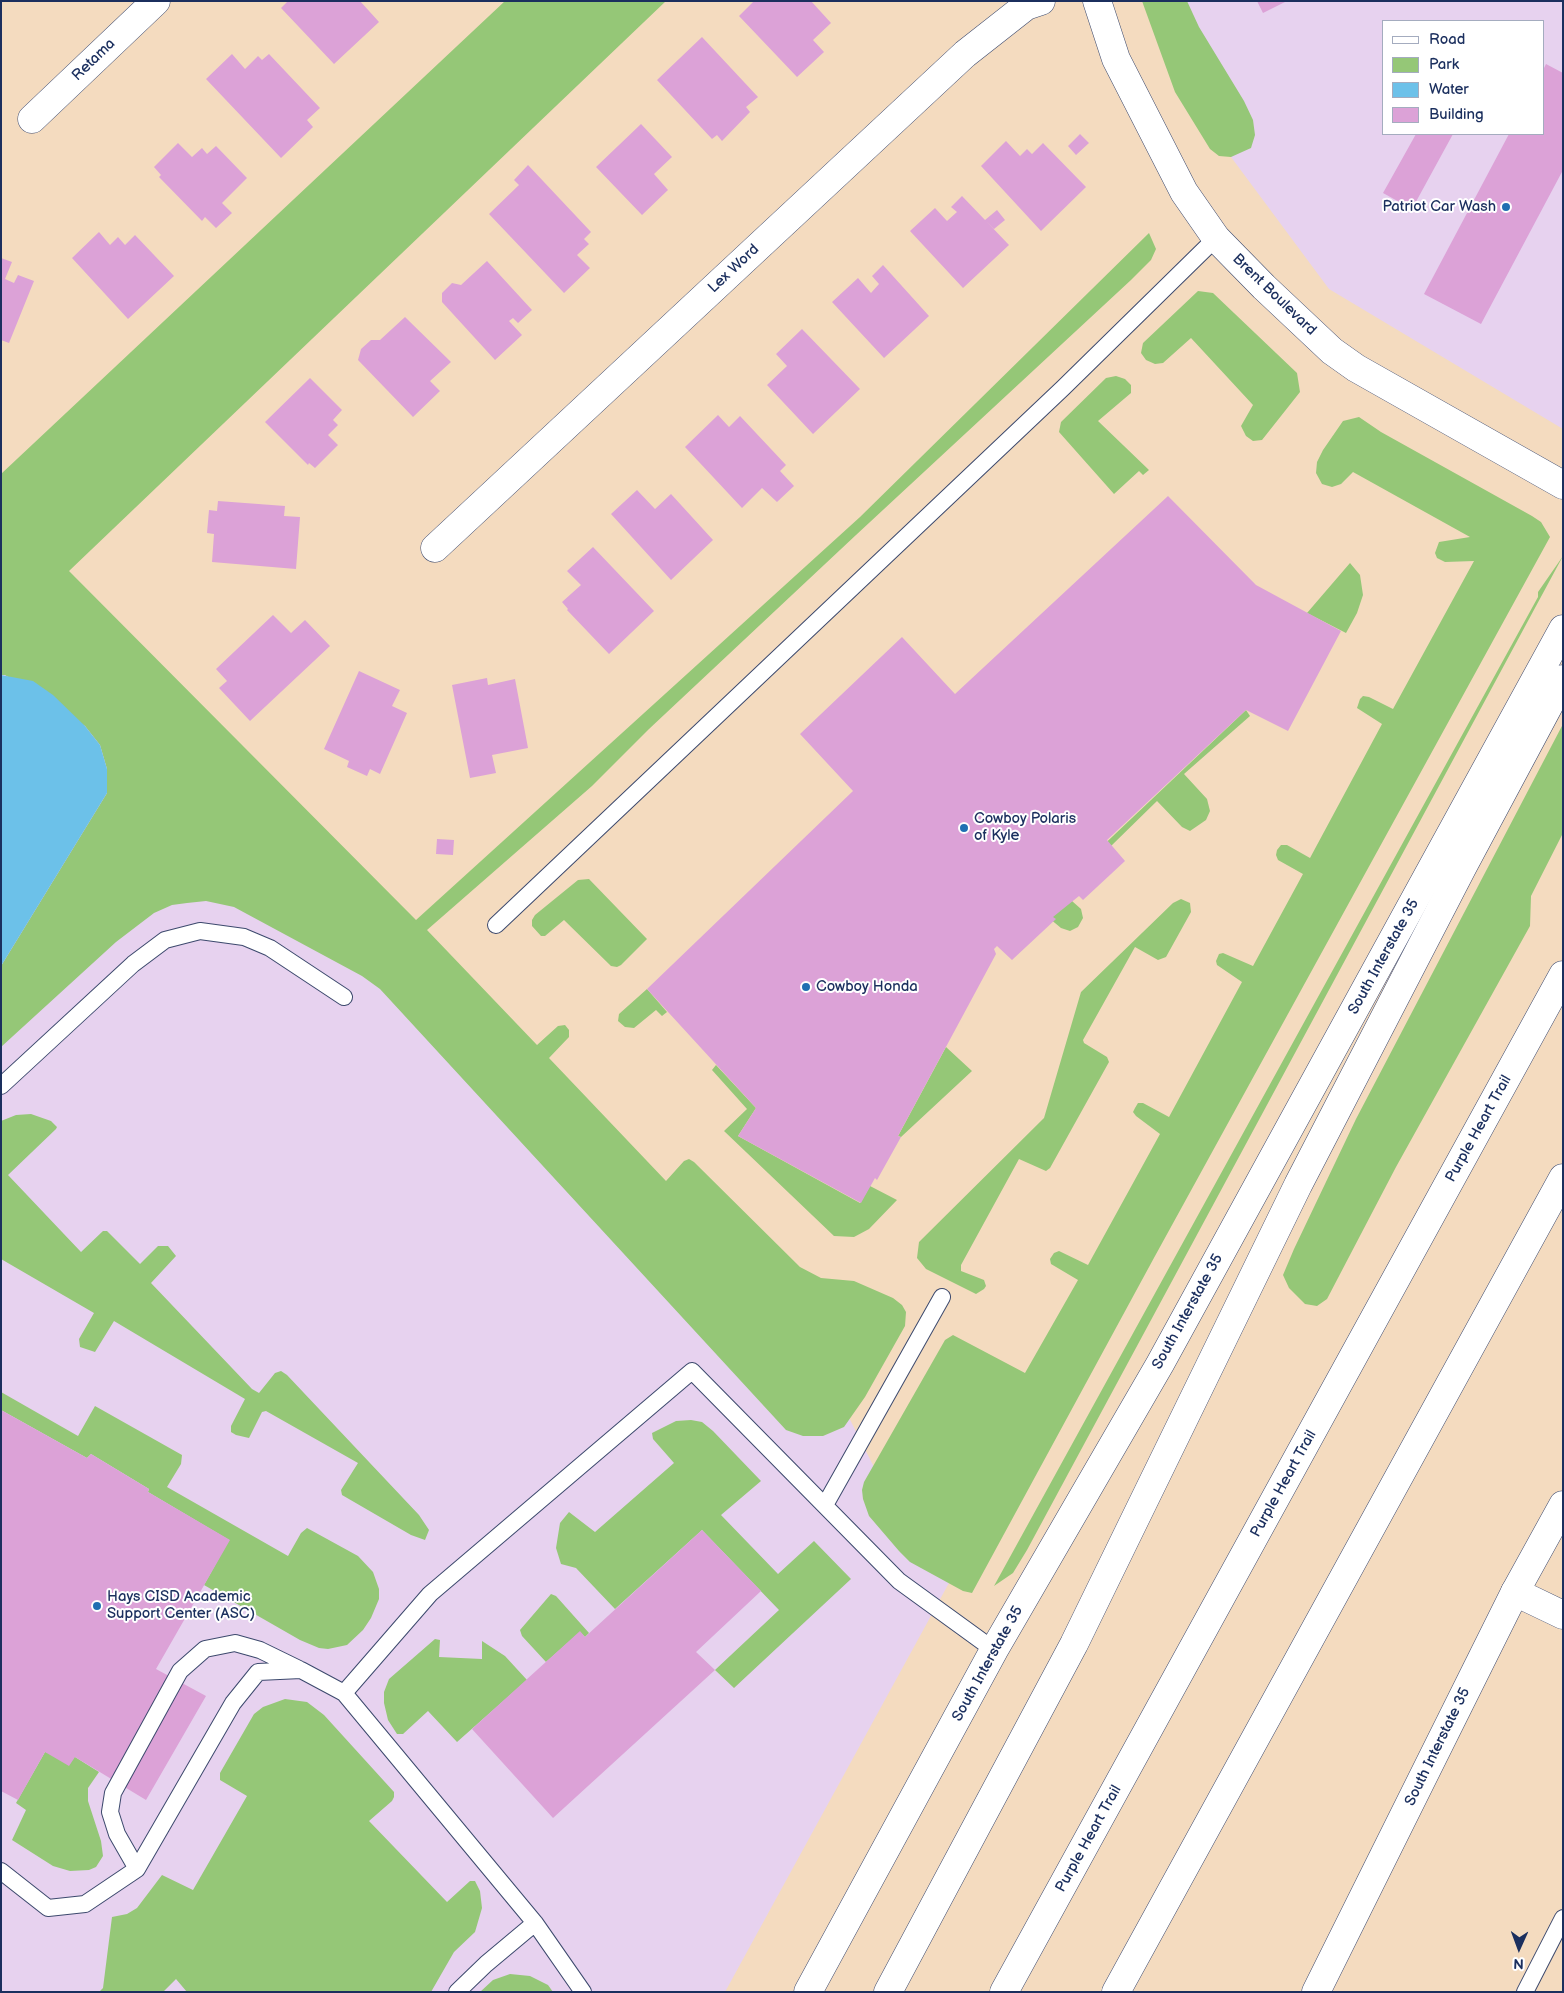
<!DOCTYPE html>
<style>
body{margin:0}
#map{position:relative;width:1564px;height:1993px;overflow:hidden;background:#f4dbbf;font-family:"Balsamiq Sans",sans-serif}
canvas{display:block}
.frame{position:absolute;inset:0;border:2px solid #1b2f5e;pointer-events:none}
.legend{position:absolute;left:1382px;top:20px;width:162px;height:115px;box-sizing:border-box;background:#fff;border:1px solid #a4acbf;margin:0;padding:6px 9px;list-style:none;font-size:15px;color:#1b2f5e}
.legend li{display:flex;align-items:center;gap:10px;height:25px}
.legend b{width:25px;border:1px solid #a4acbf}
.north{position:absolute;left:1494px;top:1923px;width:50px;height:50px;-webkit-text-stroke:4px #fff;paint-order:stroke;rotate:182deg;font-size:14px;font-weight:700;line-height:20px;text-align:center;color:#1b2f5e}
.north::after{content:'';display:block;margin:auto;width:18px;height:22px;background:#1b2f5e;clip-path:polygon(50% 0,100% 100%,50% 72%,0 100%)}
</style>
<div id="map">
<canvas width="1564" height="1993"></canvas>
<div class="frame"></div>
<ul class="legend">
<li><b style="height:6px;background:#fff"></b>Road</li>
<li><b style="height:14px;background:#95c777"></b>Park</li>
<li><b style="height:14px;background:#6cc1e9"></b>Water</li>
<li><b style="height:14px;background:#dca2d7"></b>Building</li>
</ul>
<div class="north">N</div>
</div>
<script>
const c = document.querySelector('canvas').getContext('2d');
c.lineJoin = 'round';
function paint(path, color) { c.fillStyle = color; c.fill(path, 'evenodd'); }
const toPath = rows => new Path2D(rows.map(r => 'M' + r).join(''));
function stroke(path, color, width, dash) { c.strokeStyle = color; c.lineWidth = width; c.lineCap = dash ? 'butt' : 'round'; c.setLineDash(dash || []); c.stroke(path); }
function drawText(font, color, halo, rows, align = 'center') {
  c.font = font + ' "Balsamiq Sans",sans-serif'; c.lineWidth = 4; c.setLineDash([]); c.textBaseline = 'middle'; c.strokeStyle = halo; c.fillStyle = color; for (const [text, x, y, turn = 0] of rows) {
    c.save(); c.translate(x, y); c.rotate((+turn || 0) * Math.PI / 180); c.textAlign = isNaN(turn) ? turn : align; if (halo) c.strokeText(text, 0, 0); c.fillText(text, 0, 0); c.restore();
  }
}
paint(toPath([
 [1142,1,1563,1,1563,429,1329,289,1231,157],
 [1383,21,1543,21,1543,134,1383,134],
 [1,505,839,1398,875,1469,961,1561,725,1992,1,1992]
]), '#e7d2ef');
paint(toPath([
 [505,1,666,1,69,571,416,920,860,517,1149,233,1156,249,1151,260,1131,280,856,535,649,729,592,786,427,930,537,1045,558,1026,565,1025,569,1030,569,1037,549,1058,666,1181,684,1161,689,1159,694,1162,800,1267,821,1278,854,1281,893,1298,902,1305,906,1312,905,1326,865,1397,844,1427,823,1436,803,1436,786,1430,380,989,362,976,234,907,206,901,187,903,172,905,154,913,116,942,1,1047,1,966,107,793,107,769,100,745,85,726,5,675,1,675,1,474],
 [1142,1,1187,1,1199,27,1244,101,1253,120,1255,135,1251,148,1231,157,1219,156,1210,149,1175,92],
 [1198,291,1213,293,1297,373,1300,392,1262,440,1253,441,1246,436,1241,426,1253,405,1191,338,1163,363,1155,364,1146,360,1141,353,1143,343],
 [1116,376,1125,379,1131,385,1131,393,1098,421,1149,470,1143,475,1139,471,1114,494,1059,432,1061,422,1106,378],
 [1359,417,1381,432,1532,516,1541,522,1550,537,1155,1256,972,1593,963,1591,910,1562,899,1551,869,1516,863,1499,862,1490,864,1482,945,1340,953,1335,1025,1373,1078,1280,1051,1264,1050,1259,1054,1253,1059,1251,1088,1265,1160,1134,1136,1116,1133,1112,1135,1108,1138,1103,1143,1103,1169,1117,1242,982,1217,965,1216,961,1219,954,1223,953,1253,966,1303,874,1278,860,1276,855,1277,850,1281,845,1287,845,1310,858,1382,724,1357,708,1360,699,1363,696,1369,697,1393,709,1474,561,1445,562,1437,558,1435,553,1439,542,1470,537,1353,472,1341,484,1332,487,1322,484,1316,473,1317,462,1323,450,1343,421],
 [1563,556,1027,1550,1013,1573,994,1586,1538,597,1538,592],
 [1350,563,1360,575,1363,595,1357,613,1346,633,1307,613],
 [1246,710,1250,716,1184,774,1207,799,1210,811,1206,820,1190,831,1182,827,1157,801,1063,893,1081,909,1083,918,1078,927,1070,931,1061,928,1037,908],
 [1563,724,1563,833,1531,896,1530,926,1396,1167,1327,1299,1317,1306,1305,1304,1289,1288,1283,1275,1294,1249,1356,1119],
 [589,879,647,939,621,965,617,967,611,966,564,920,545,936,541,936,532,926,532,920,535,915,578,880],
 [1181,899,1190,903,1191,912,1166,957,1158,960,1135,947,1083,1040,1084,1043,1107,1057,1109,1062,1050,1168,1046,1171,1019,1159,961,1265,961,1271,984,1280,986,1286,984,1289,976,1294,926,1269,917,1258,919,1242,1044,1118,1081,992,1173,903],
 [647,989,667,1012,662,1016,656,1010,634,1028,625,1027,618,1021,619,1014],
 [946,1047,972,1071,901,1137,898,1136],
 [716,1065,756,1108,738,1136,860,1203,870,1186,897,1200,869,1229,854,1237,834,1236,724,1131,747,1109,712,1070],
 [31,1114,51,1121,57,1127,56,1129,8,1175,81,1252,103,1231,107,1231,140,1264,158,1246,168,1246,176,1256,151,1283,252,1389,259,1393,275,1373,281,1371,287,1375,419,1515,429,1530,425,1540,411,1535,342,1495,341,1490,358,1463,266,1411,262,1412,249,1438,236,1435,231,1432,231,1426,245,1399,114,1321,95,1352,80,1347,79,1339,94,1313,1,1259,1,1121,16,1115],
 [1,1392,78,1436,95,1406,182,1455,181,1464,167,1487,288,1556,301,1533,307,1528,358,1556,373,1572,379,1589,379,1599,371,1618,363,1630,347,1645,328,1649,319,1648,300,1640,204,1585,229,1540,148,1492,149,1489,91,1454,87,1458,1,1410],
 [691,1420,702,1422,713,1431,761,1481,721,1515,778,1574,814,1541,851,1579,734,1688,715,1670,779,1610,702,1530,615,1609,576,1568,561,1564,556,1548,560,1523,569,1512,595,1532,674,1463,653,1439,652,1433,676,1421],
 [551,1594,556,1596,589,1633,585,1637,580,1632,546,1662,522,1636,520,1630],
 [435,1639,440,1640,439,1657,482,1659,482,1641,505,1656,527,1680,457,1742,428,1711,403,1734,397,1734,388,1720,384,1703,384,1692,389,1679],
 [285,1699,307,1702,324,1715,394,1792,394,1797,392,1801,369,1821,447,1902,470,1881,475,1881,480,1891,482,1908,475,1932,454,1952,431,1992,187,1992,176,1979,163,1992,99,1992,103,1988,112,1917,127,1914,137,1908,162,1875,193,1890,247,1796,220,1780,220,1773,254,1714,263,1707],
 [45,1752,75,1757,99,1772,88,1788,88,1801,101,1841,103,1856,96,1867,89,1870,70,1871,53,1866,12,1840,26,1810,16,1803],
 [510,1974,530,1976,548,1985,553,1992,480,1992,493,1980]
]), '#95c777');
paint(toPath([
 [1,675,33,681,53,695,85,726,100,745,107,769,107,793,1,966]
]), '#6cc1e9');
paint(toPath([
 [288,1,360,1,379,22,334,64,281,8],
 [754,1,811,1,831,23,813,40,824,52,797,77,739,16],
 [1257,1,1287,1,1263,13],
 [702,37,758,97,746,107,750,112,722,141,717,135,712,139,657,80],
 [232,54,245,69,258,56,262,60,269,54,320,108,307,120,313,127,281,158,206,79],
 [1546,64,1563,73,1563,170,1481,324,1424,294,1509,134,1543,134,1543,70],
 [641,124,672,157,654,174,668,190,642,215,596,167],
 [1080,134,1089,143,1076,155,1068,146],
 [1416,134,1453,134,1412,209,1383,193],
 [1006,141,1020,156,1027,149,1032,154,1043,143,1086,187,1041,231,981,166],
 [178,143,192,157,202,148,207,154,216,146,247,178,222,203,232,213,216,228,205,217,202,221,159,177,161,175,154,167],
 [528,165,591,232,584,239,589,244,577,255,590,268,564,293,489,214,519,185,514,180],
 [962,196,1009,245,963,288,910,231,935,208,947,221,957,212,951,207],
 [997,210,1005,220,994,229,985,220],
 [99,232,110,245,118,237,125,245,135,235,174,276,128,319,72,258],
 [1,258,12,262,5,279,14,283,18,275,34,281,9,343,1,340],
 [487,261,532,310,518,323,513,318,509,321,522,335,495,360,442,302,442,293,452,283,461,285],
 [883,265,929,316,884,358,832,302,858,278,871,293,879,284,872,276],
 [405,317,451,362,430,381,440,391,413,417,358,360,361,349,371,340,380,340],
 [802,329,860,389,813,434,767,385,787,366,776,354],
 [310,378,342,410,333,420,338,425,328,435,338,445,315,468,309,463,308,465,265,422],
 [718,415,729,427,740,416,786,465,780,471,794,486,777,502,762,488,742,508,685,447],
 [637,490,655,509,671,494,713,540,671,580,611,514],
 [1168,496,1256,585,1341,631,1288,731,1246,710,1107,840,1125,861,1083,900,1079,896,1053,917,1056,919,1012,960,997,946,994,949,996,954,898,1136,901,1137,877,1180,875,1178,861,1203,738,1136,756,1108,647,989,853,791,800,734,902,637,955,694],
 [218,501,285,506,284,516,300,517,296,569,212,562,214,534,207,533,209,510,217,511],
 [593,547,654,611,609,654,567,610,568,609,562,602,581,585,567,571],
 [273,615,291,633,305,620,330,646,250,721,219,688,227,681,216,669],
 [359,671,400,690,392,706,407,713,380,774,370,769,367,776,347,767,349,761,324,749],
 [487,678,488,685,515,679,528,748,492,755,496,773,470,778,452,685],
 [437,839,454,840,453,855,436,854],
 [1,1410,87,1458,91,1454,149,1489,148,1492,230,1540,156,1669,206,1696,146,1800,75,1757,69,1766,45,1752,18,1800,1,1791],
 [702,1530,761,1591,696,1652,715,1670,553,1818,472,1729,580,1631,585,1637]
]), '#dca2d7');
const service = toPath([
 [496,925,1063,388,1216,238],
 [1,1086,133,964,165,940,200,931,244,937,270,948,344,997],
 [825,1505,942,1297],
 [344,1693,430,1594,692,1371,899,1581,994,1650],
 [137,1869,117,1834,110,1812,113,1793,180,1671,205,1649,235,1643,260,1650,299,1669],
 [1,1871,48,1908,85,1904,137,1869,233,1703,258,1672,301,1670,344,1693,535,1923,583,1992],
 [457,1992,486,1964,535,1923],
 [1525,1992,1563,1918]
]);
const minor = toPath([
 [1097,1,1116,59,1184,192,1216,238,1264,287,1332,351,1356,368,1563,485],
 [32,119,156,1],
 [435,548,965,54,1026,6,1041,1],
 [1515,1592,1563,1615]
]);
const secondary = toPath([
 [808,1992,994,1650,1160,1364,1563,629],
 [1316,1992,1515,1592,1563,1505]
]);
const motorway = toPath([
 [888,1992,1074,1644,1298,1185,1462,868,1563,679],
 [1004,1992,1563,975],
 [1116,1992,1563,1178]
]);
stroke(service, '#3c496d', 18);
stroke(minor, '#3c496d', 29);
stroke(secondary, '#3c496d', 29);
stroke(motorway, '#3c496d', 29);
stroke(service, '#fff', 16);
stroke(minor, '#fff', 28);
stroke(secondary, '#fff', 28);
stroke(motorway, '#fff', 28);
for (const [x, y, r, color] of [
 [1506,207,5,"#1f6fb2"],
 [964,828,5,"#1f6fb2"],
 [806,987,5,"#1f6fb2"],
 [97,1606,5,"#1f6fb2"]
]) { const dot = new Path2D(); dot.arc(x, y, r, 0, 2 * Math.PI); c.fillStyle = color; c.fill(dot); stroke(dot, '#fff', 2); }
drawText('15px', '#1b2f5e', '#fff', [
 ["Retama",94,60,-44],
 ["Lex Word",734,269,-43],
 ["Brent Boulevard",1274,295,44],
 ["South Interstate 35",1384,957,-61],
 ["Purple Heart Trail",1479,1129,-61],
 ["South Interstate 35",1188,1312,-61],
 ["Purple Heart Trail",1284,1484,-61],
 ["South Interstate 35",988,1664,-61],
 ["South Interstate 35",1438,1747,-64],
 ["Purple Heart Trail",1089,1839,-61]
]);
drawText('15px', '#1b2f5e', '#fff', [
 ["Patriot Car Wash",1496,207,"right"],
 ["Cowboy Polaris",974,819],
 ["of Kyle",974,836],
 ["Cowboy Honda",816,987],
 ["Hays CISD Academic",107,1597],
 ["Support Center (ASC)",107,1614]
], 'left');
</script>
